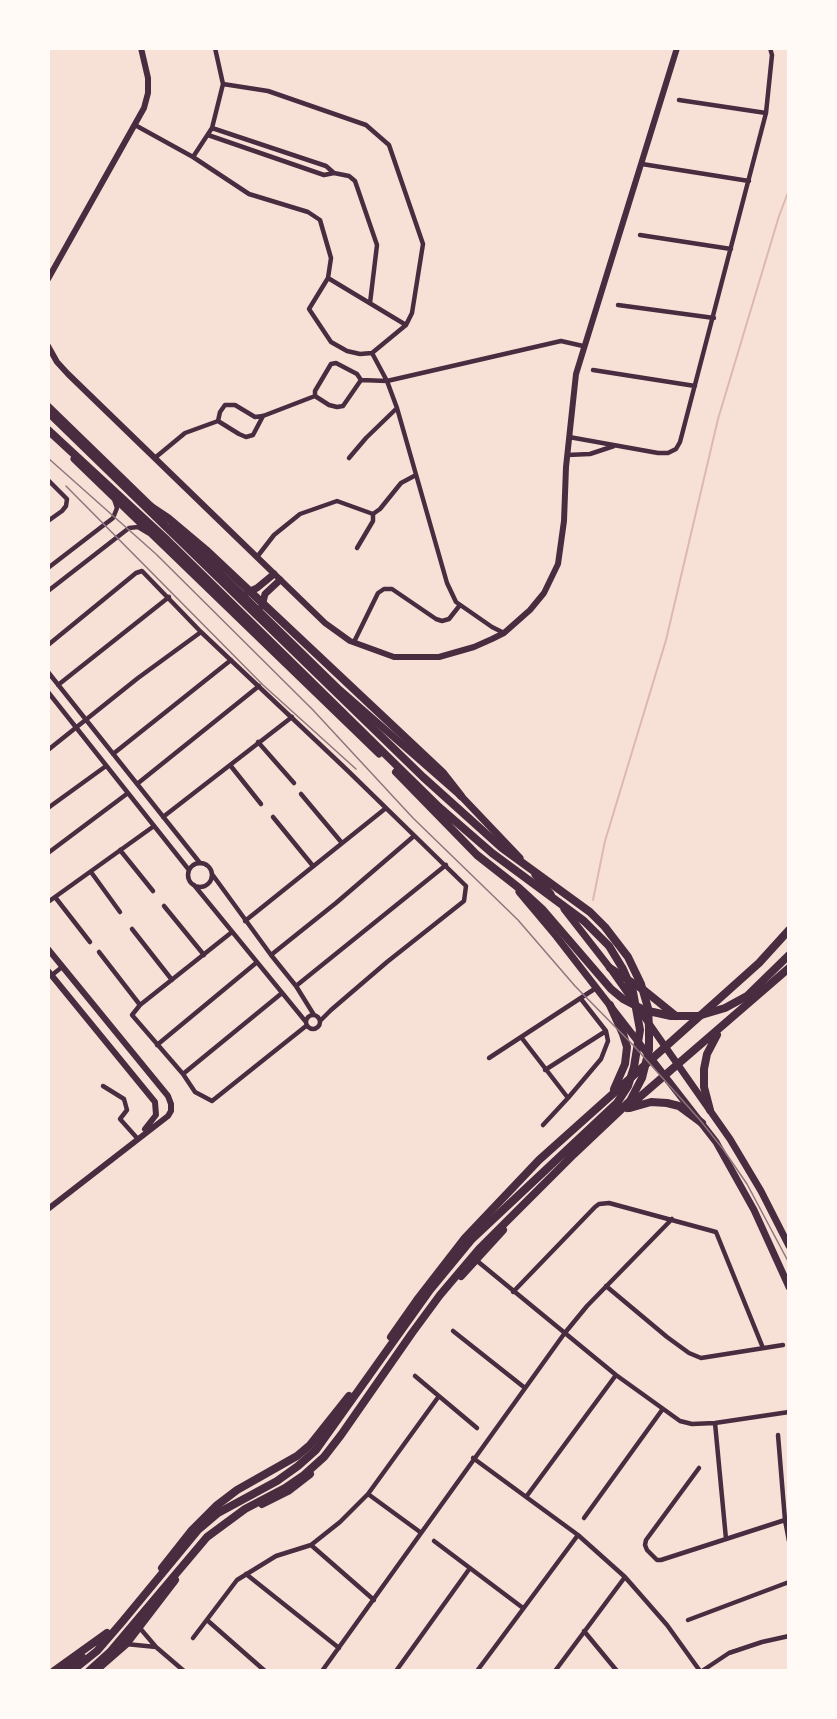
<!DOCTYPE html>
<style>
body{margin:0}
#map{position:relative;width:837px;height:1719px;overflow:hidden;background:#f7e1d7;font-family:"DejaVu Sans",sans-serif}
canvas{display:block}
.frame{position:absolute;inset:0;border:50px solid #fffaf5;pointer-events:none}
</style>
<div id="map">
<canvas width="837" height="1719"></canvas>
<div class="frame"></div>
</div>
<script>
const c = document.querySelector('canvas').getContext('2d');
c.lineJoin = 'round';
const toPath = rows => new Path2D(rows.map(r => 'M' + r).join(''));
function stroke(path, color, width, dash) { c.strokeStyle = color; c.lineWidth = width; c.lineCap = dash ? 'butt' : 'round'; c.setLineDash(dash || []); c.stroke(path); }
stroke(toPath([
 [593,900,605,841,666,640,718,419,779,216,789,190]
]), '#dcb8b0', 2);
stroke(toPath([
 [679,100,766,113],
 [135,125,193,157,212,128,223,84,215,48],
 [212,128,326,166,334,173],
 [208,135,324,175,334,173,349,176,355,181,377,245,370,303],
 [193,157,249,194,308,212,320,220,331,258,328,278,309,309,331,342,347,351,360,354,372,353,406,325,412,313,423,244,389,145,366,125,268,91,223,84],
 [642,164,749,181],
 [640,235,731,249],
 [328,278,406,325],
 [618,305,714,318],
 [372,353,387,381,397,408,447,583,456,602,492,627,504,633],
 [593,370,695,386],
 [361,380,343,406,337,407,329,405,315,396,315,391,331,364,336,363,357,374,361,380,387,381,561,341,583,346],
 [263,416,253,435,246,437,239,434,218,421,220,412,225,405,235,405,255,417,263,416,315,396],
 [569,437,658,453,668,453,676,449,680,442,766,113,772,55,770,48],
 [567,455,590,454,614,446],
 [156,457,185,433,218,421],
 [349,458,366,438,397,408],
 [48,480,67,499,66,506,62,511,48,521],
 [357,548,373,521,373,514],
 [257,557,274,535,300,514,337,501,373,514,380,509,401,483,416,475],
 [48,568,113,518,117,508,114,499],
 [48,591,129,528,138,527,148,533],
 [354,642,378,593,384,589,392,589,436,619,442,621,449,619,460,605],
 [48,645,136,573,142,571,201,632,346,769,466,886,464,901,387,962,331,1010,320,1021],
 [48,672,200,863],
 [58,685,169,597],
 [48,692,189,870],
 [258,742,294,783],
 [48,750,138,678,201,632],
 [113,754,231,660],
 [230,765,261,804],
 [137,784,259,686],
 [301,794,342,843],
 [48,808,106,766],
 [163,817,292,717],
 [273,817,313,866],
 [120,850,153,891],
 [48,853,128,793],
 '188 875a12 12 0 1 1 24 0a12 12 0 1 1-24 0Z',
 [91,872,120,912],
 [212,874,271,955,296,986,314,1015],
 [194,885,306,1022],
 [55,897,90,942],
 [48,902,154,826],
 [164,906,204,955],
 [245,921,386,808],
 [132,929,172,980],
 [232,932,140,1005,132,1015,183,1074,195,1092,212,1101,306,1026],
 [99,952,140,1005],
 [271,955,336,903,414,836],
 [52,975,62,967],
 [296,986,446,865],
 '306 1022a7 7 0 1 1 14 0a7 7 0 1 1-14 0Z',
 [521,1037,568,1098],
 [157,1045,256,963],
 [489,1058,596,988],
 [545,1070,606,1031],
 [183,1074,282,993],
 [103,1086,124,1099,127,1110,120,1119,137,1138],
 [543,1125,568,1098,601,1059,608,1041,606,1031,581,999],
 [476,1260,616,1375,680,1421,692,1424,715,1423,789,1412],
 [606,1286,667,1337,689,1353,701,1358,783,1345],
 [513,1292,595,1207,599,1204,609,1203,716,1232,763,1348],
 [453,1331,525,1388],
 [415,1376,477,1428],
 [715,1423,726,1539],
 [778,1435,785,1520,789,1541],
 [473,1458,578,1535,625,1577,667,1625,700,1671],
 [699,1468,646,1540,645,1545,647,1550,657,1560,661,1560,785,1520],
 [368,1494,420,1532],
 [526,1497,616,1375],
 [584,1518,662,1410],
 [434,1541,523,1608],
 [311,1545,374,1600],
 [246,1574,339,1648],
 [207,1620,265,1671],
 [688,1620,789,1582],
 [139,1627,156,1647,184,1671],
 [584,1631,617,1671],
 [193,1638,237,1580,276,1556,311,1545,340,1522,368,1494,439,1396],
 [126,1644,156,1647],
 [322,1671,564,1334,587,1306,672,1219],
 [396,1671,470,1568],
 [477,1671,578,1535],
 [555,1671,625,1577],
 [702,1671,729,1653,762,1642,789,1636]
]), '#4a2c40', 4.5);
stroke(toPath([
 [48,279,144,108,148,93,148,78,141,48],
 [48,346,57,362,68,374,325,623,350,641,394,657,439,657,474,647,492,639,504,633,530,610,544,593,558,564,564,521,566,467,576,374,677,48],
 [48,949,168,1096,171,1104,171,1111,168,1116,48,1209],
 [48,971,155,1102,156,1115,145,1129]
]), '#4a2c40', 6);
stroke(toPath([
 [48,406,153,508],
 [74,459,379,754],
 [172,526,340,690,461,796,520,858],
 [248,592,257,588,274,574],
 [262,606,265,594,280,580],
 [535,875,551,894],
 [519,892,556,936,716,1142,754,1210,789,1287],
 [564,909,610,968,730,1139,761,1191,789,1246]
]), '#4a2c40', 7);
stroke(toPath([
 [610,968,645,991,676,1016],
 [610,1005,623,1034,627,1047,625,1064,614,1089],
 [627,1108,789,968],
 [630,1108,651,1102,667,1103,679,1106,702,1123],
 [710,1110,704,1087,704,1069,707,1054,717,1035],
 [461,1276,503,1230],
 [391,1337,417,1300,465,1238,539,1160,759,963,789,930],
 [262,1504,288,1491,310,1474],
 [162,1568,192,1530,216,1506,237,1490,297,1456,310,1445,349,1396],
 [63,1671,83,1658],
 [95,1671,126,1644,175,1580]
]), '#4a2c40', 8);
stroke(toPath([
 [48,412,423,777,502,848,590,912,605,927,628,957,641,984,648,1008,649,1028,649,1050,642,1078,630,1101,574,1154,479,1249,440,1295,412,1333,341,1435,324,1457,304,1475,285,1488,245,1509,207,1537,110,1652,89,1671],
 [48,430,167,540,439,807,492,853,584,921,609,946,623,969,633,992,640,1030,634,1067,628,1086,617,1103,472,1239,430,1290,316,1450,298,1466,277,1481,218,1513,198,1530,122,1622,97,1651,72,1671],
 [150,506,168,518,206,550,443,773,461,796],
 [396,772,477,855,519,888,543,910,611,989,623,999,644,1010,671,1016,698,1016,725,1008,747,996,789,955],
 [54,1671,107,1633]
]), '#4a2c40', 8);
stroke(toPath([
 [48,458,156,554,313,710,413,818,518,920,575,986,634,1046,700,1120,723,1149,747,1184,789,1263],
 [66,486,263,685,356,769]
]), '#8f747c', 1.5);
</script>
